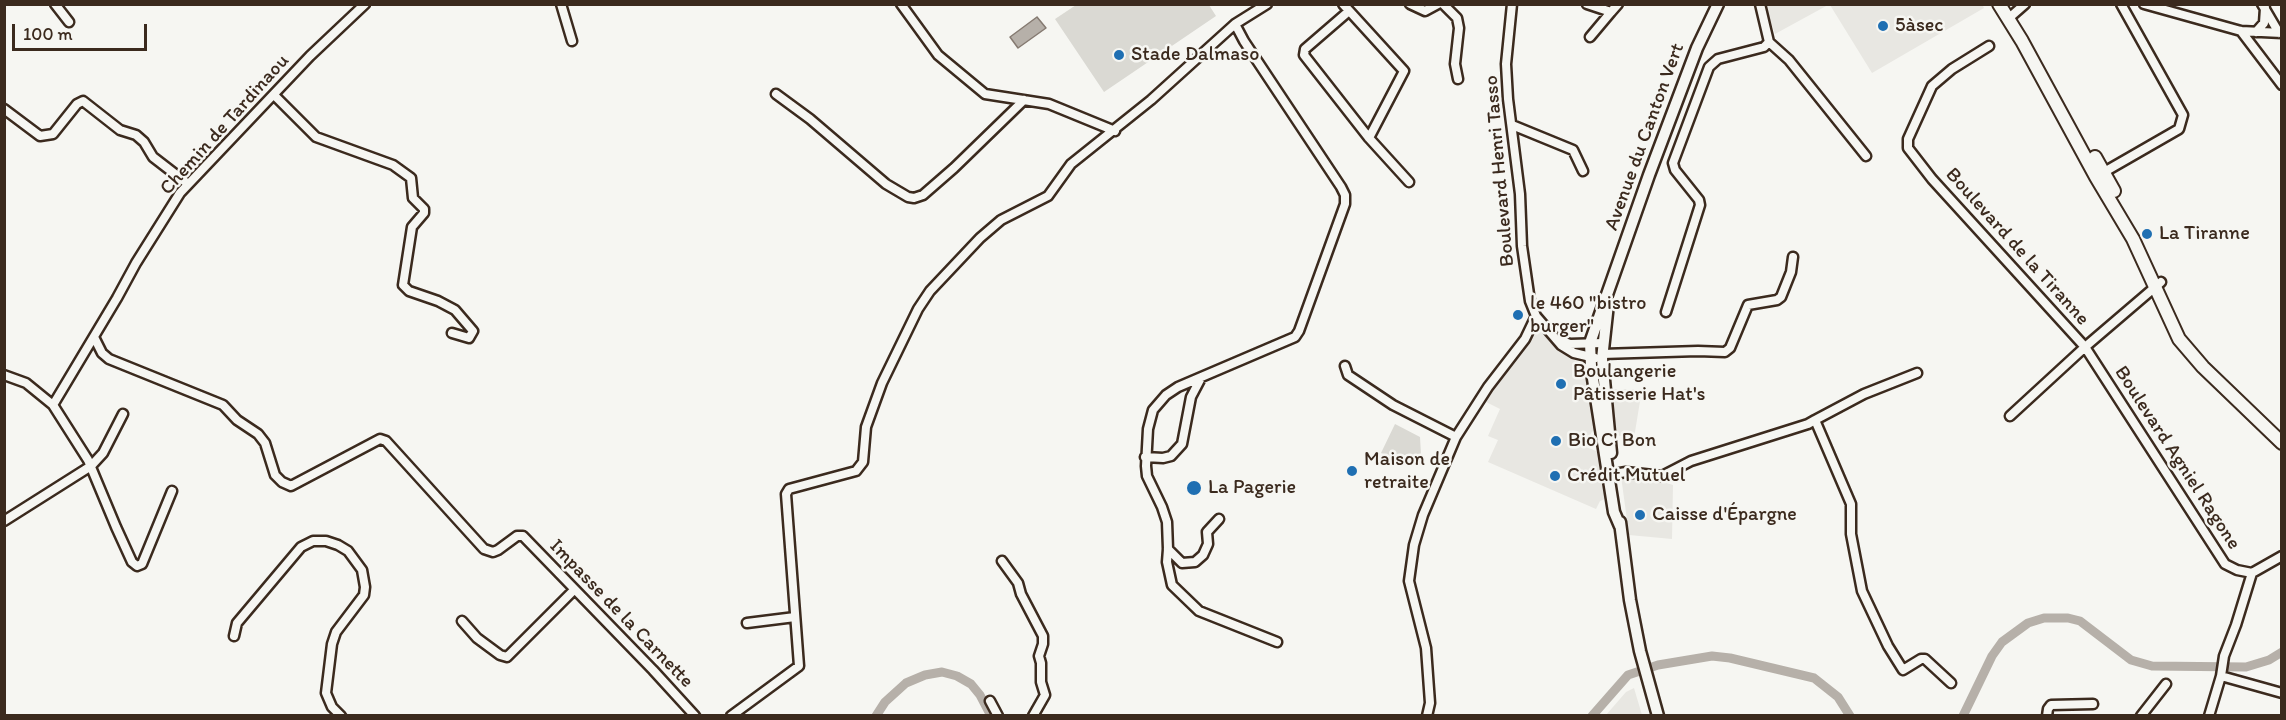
<!DOCTYPE html>
<meta charset="utf-8">
<style>
body{margin:0}
#map{position:relative;width:2286px;height:720px;overflow:hidden;background:#f6f6f2;font-family:Itim,sans-serif}
canvas{display:block}
.frame{position:absolute;inset:0;border:6px solid #3b2a1e;pointer-events:none}
.scale{position:absolute;left:12px;top:24px;width:135px;height:27px;box-sizing:border-box;border:3px solid #3b2a1e;border-top:0;padding-left:8px;font-size:18px;line-height:21px;white-space:nowrap;color:#3b2a1e;-webkit-text-stroke:4px #f6f6f2;paint-order:stroke}
</style>
<div id="map">
<canvas width="2286" height="720"></canvas>
<div class="frame"></div>
<div class="scale">100 m</div>
</div>
<script>
const c = document.querySelector('canvas').getContext('2d');
c.lineJoin = 'round';
function paint(path, color) { c.fillStyle = color; c.fill(path, 'evenodd'); }
const toPath = rows => new Path2D(rows.map(r => 'M' + r).join(''));
function stroke(path, color, width, dash) { c.strokeStyle = color; c.lineWidth = width; c.lineCap = dash ? 'butt' : 'round'; c.setLineDash(dash || []); c.stroke(path); }
function drawText(font, color, halo, rows, align = 'center') {
  c.font = font + ' Itim,sans-serif'; c.lineWidth = 5; c.setLineDash([]); c.textBaseline = 'middle'; c.strokeStyle = halo; c.fillStyle = color; for (const [text, x, y, turn = 0] of rows) {
    c.save(); c.translate(x, y); c.rotate((+turn || 0) * Math.PI / 180); c.textAlign = isNaN(turn) ? turn : align; if (halo) c.strokeText(text, 0, 0); c.fillText(text, 0, 0); c.restore();
  }
}
paint(toPath([
 [1982,4,1984,8,1872,73,1830,5],
 [1765,5,1765,4,1828,5,1775,34],
 [1539,329,1558,349,1586,367,1595,429,1591,433,1587,447,1598,452,1605,499,1600,501,1596,509,1488,462,1498,440,1488,436,1500,409,1484,401,1521,354,1533,332],
 [1612,389,1642,389,1634,438,1615,435,1612,411],
 [1632,475,1658,480,1673,485,1672,539,1629,535,1621,476],
 [1634,688,1642,715,1606,715,1626,692]
]), '#e8e7e2');
paint(toPath([
 [1076,5,1209,5,1216,16,1104,92,1055,19],
 [1395,424,1420,437,1421,455,1389,456,1381,453]
]), '#dad9d3');
const water = toPath([
 [1037,17,1046,28,1018,48,1010,37,1037,17]
]);
paint(water, '#b6b0a9');
stroke(water, '#857a71', 1.5);
stroke(toPath([
 [876,716,885,702,906,683,925,675,942,672,957,676,971,684,980,695,991,716],
 [1592,716,1628,675,1658,665,1712,656,1730,658,1814,678,1838,697,1850,716],
 [1963,716,1992,656,2002,642,2028,623,2044,618,2068,618,2080,621,2131,660,2152,666,2246,667,2269,660,2282,652]
]), '#b6b0a9', 9);
const minor = toPath([
 [55,4,69,22],
 [561,4,572,41],
 [901,4,938,55,985,94,1049,104,1115,131],
 [1343,4,1404,71,1369,138],
 [1410,4,1425,11,1438,4],
 [1443,4,1457,18,1459,28,1455,64,1458,79],
 [1512,4,1506,64,1508,99,1520,194,1522,246,1530,301,1536,316,1561,345,1574,353,1595,358],
 [1587,4,1611,12,1618,4],
 [1760,4,1769,42,1789,60,1866,156],
 [2144,4,2241,31,2282,33],
 [2262,4,2279,33],
 [1349,11,1305,49,1304,55,1369,138,1409,182],
 [2009,18,2025,4],
 [1235,24,1244,41,1341,187,1345,195,1345,204,1299,331,1295,337,1178,387,1166,395,1153,410,1148,429,1146,466,1147,476,1162,507,1167,522,1168,549,1167,562,1172,585,1199,611,1277,642],
 [2241,31,2282,85],
 [2256,32,2264,23,2265,8],
 [1590,37,1611,12],
 [1989,46,1952,69,1932,86,1908,139,1908,148,1932,179,2085,347,2161,282],
 [776,94,810,119,886,184,908,197,914,198,923,195,954,168,1024,100],
 [274,95,316,137,393,165,411,178,413,198,424,209,424,213,412,227,403,285,409,291,438,301,455,310,473,331,469,338,452,333],
 [4,109,40,136,53,134,77,104,83,101,120,130,136,135,144,142,153,157,188,184],
 [1512,125,1573,150,1583,171],
 [2099,175,2179,129,2183,115,2121,4],
 [1666,312,1700,205,1699,200,1675,170,1673,163,1709,67,1718,59,1764,47,1769,42],
 [94,337,102,353,109,359,223,405,237,420,258,434,265,443,275,475,282,482,291,486,380,439,386,441,484,549,493,552,498,550,517,536,523,536,653,670,695,716],
 [1562,341,1570,344,1603,343],
 [1602,354,1698,351,1725,352,1730,348,1748,305,1777,300,1781,297,1791,272,1793,257],
 [1345,366,1348,375,1393,405,1456,437],
 [4,375,26,383,53,405,88,460,116,527,132,562,137,566,142,564,172,491],
 [53,405,117,298,136,263,180,193,310,56,365,4],
 [2010,416,2085,347,2225,564,2237,570,2252,573],
 [1815,420,1864,394,1917,373],
 [1145,457,1163,458,1171,456,1182,444,1191,397,1201,378],
 [1608,475,1626,472,1662,476,1691,461,1808,424,1815,420,1851,504,1851,534,1862,591,1888,646,1903,670,1921,659,1925,659,1951,683],
 [4,521,91,466,103,453,123,414],
 [1168,549,1182,563,1195,562,1203,555,1208,544,1207,532,1219,519],
 [1002,561,1018,583,1021,594,1043,636,1043,644,1039,656,1041,663,1041,682,1045,695,1033,716],
 [462,621,477,638,500,655,507,657,574,590],
 [747,623,795,617],
 [234,636,237,623,301,547,313,541,326,541,338,545,348,551,362,570,365,587,364,595,336,632,332,644,326,693,332,707,341,716],
 [2221,676,2282,693],
 [990,701,998,716],
 [731,716,799,666,786,494,789,489,856,471,863,462,866,427,882,383,918,309,930,291,980,238,1001,220,1048,196,1071,164,1151,100,1235,24,1267,4],
 [1427,716,1430,703,1426,648,1409,581,1414,545,1423,515,1456,437,1488,387,1525,339,1536,316],
 [2047,716,2048,709,2051,705,2093,704],
 [2141,716,2166,684],
 [2209,716,2221,676,2224,656,2236,625,2252,573,2282,556]
]);
const tertiary = toPath([
 [1608,304,1602,359,1611,453],
 [1620,522,1630,600,1640,651,1658,716],
 [1620,526,1614,512,1591,366,1590,343,1649,175,1697,48,1718,4]
]);
const secondary = toPath([
 [1999,4,2022,41,2096,177,2133,239,2179,339,2203,367,2282,443],
 [2095,157,2114,191]
]);
stroke(minor, '#3b2a1e', 13);
stroke(tertiary, '#3b2a1e', 15);
stroke(secondary, '#3b2a1e', 16);
stroke(minor, '#f6f6f2', 8);
stroke(tertiary, '#f6f6f2', 10);
stroke(secondary, '#f6f6f2', 12);
for (const [x, y, r, color] of [
 [1883,26,6,"#1f6fb2"],
 [1119,55,6,"#1f6fb2"],
 [2147,234,6,"#1f6fb2"],
 [1518,315,6,"#1f6fb2"],
 [1561,384,6,"#1f6fb2"],
 [1556,441,6,"#1f6fb2"],
 [1352,471,6,"#1f6fb2"],
 [1555,476,6,"#1f6fb2"],
 [1194,488,8,"#1f6fb2"],
 [1640,515,6,"#1f6fb2"]
]) { const dot = new Path2D(); dot.arc(x, y, r, 0, 2 * Math.PI); c.fillStyle = color; c.fill(dot); stroke(dot, '#f6f6f2', 2); }
drawText('20px', '#3b2a1e', '#f6f6f2', [
 ["5àsec",1895,26],
 ["Stade Dalmaso",1131,55],
 ["La Tiranne",2159,234],
 ["le 460 \"bistro",1530,304],
 ["burger\"",1530,327],
 ["Boulangerie",1573,372],
 ["Pâtisserie Hat's",1573,395],
 ["Bio C' Bon",1568,441],
 ["Maison de",1364,460],
 ["retraite",1364,483],
 ["Crédit Mutuel",1567,476],
 ["La Pagerie",1208,488],
 ["Caisse d'Épargne",1652,515]
], 'left');
drawText('20px', '#3b2a1e', '#f6f6f2', [
 ["Chemin de Tardinaou",225,125,-48],
 ["Avenue du Canton Vert",1645,137,-70],
 ["Boulevard Henri Tasso",1500,171,-95],
 ["Boulevard de la Tiranne",2017,247,48],
 ["Boulevard Agniel Ragone",2177,458,57],
 ["Impasse de la Carnette",621,614,46]
]);
</script>
